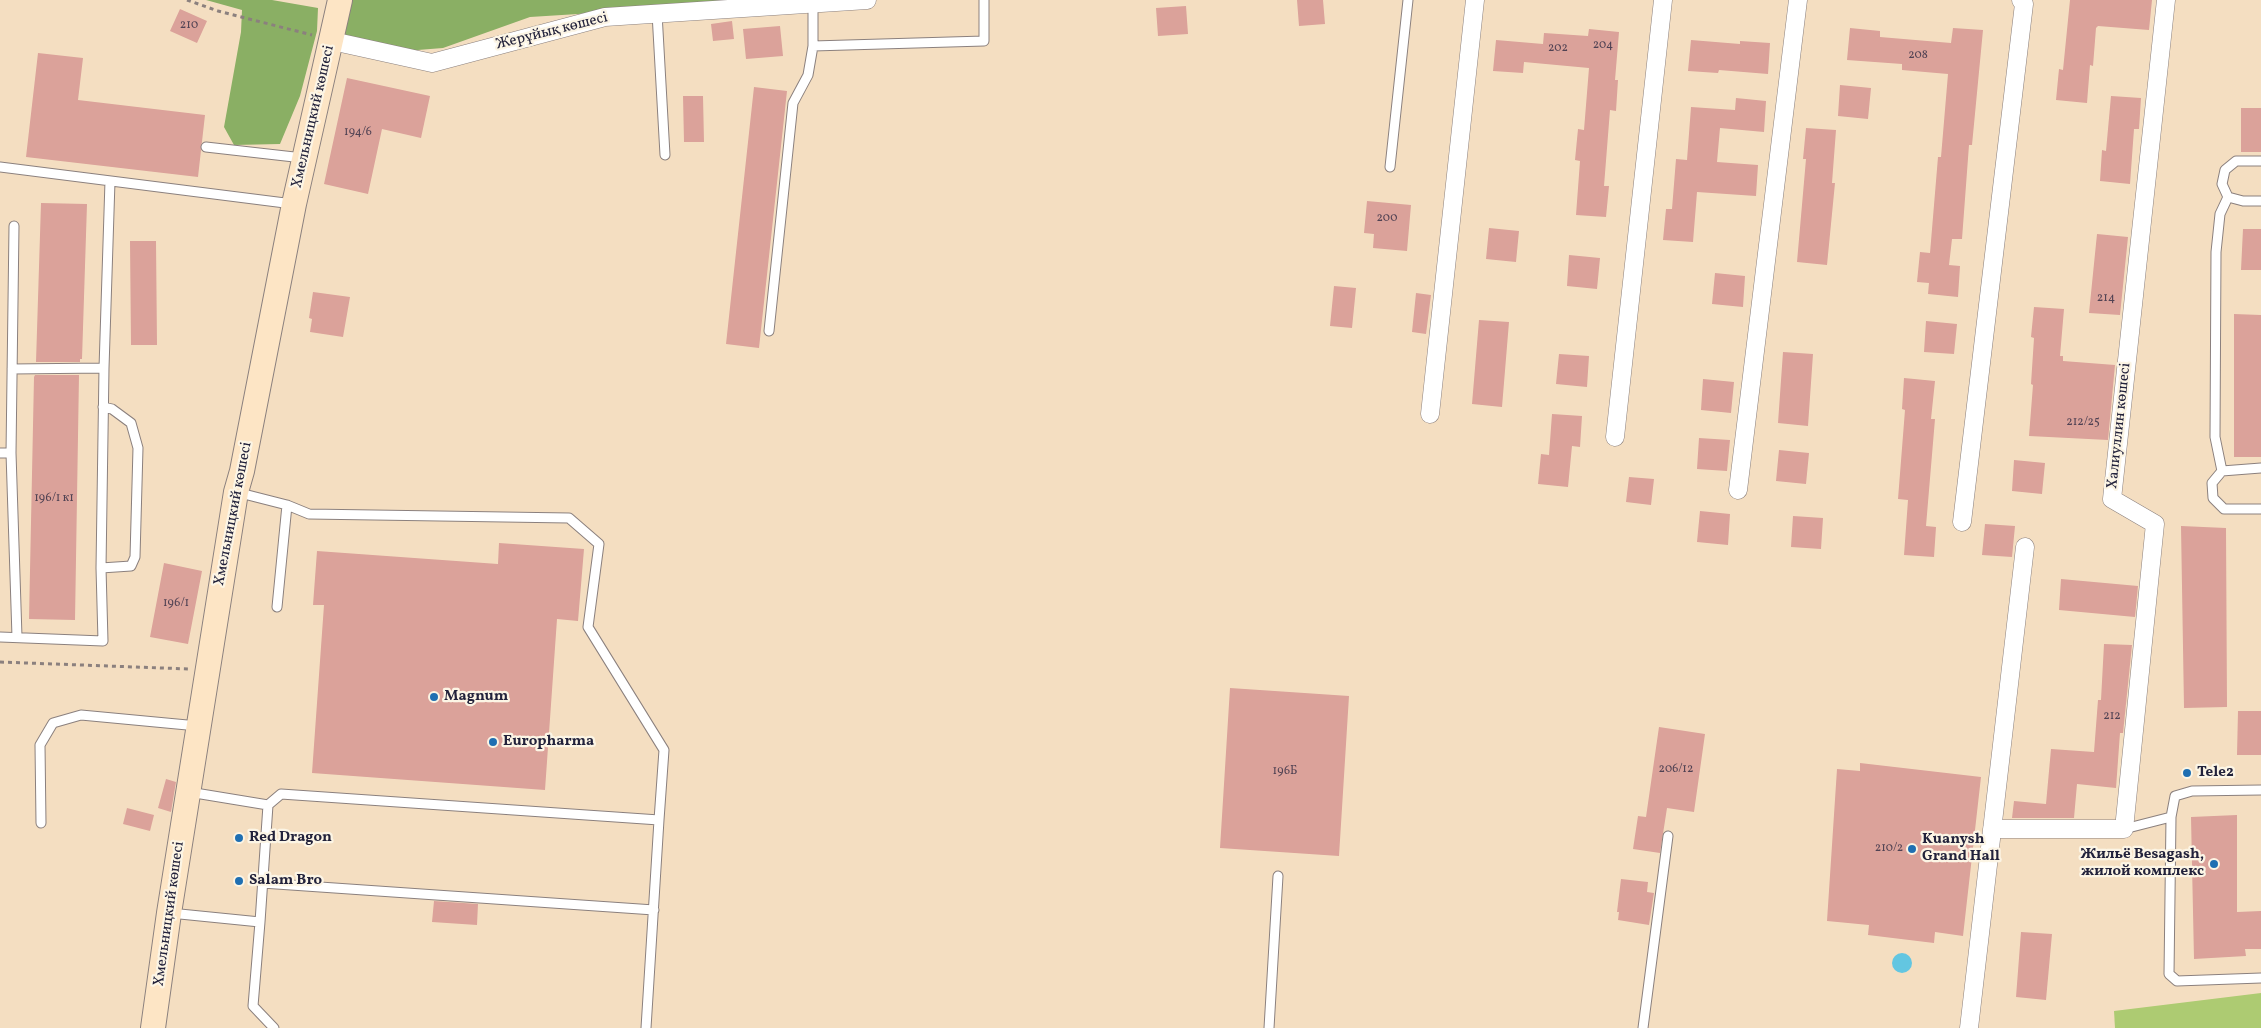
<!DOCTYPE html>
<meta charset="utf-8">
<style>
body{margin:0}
canvas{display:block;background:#f4dec1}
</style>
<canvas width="2261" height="1028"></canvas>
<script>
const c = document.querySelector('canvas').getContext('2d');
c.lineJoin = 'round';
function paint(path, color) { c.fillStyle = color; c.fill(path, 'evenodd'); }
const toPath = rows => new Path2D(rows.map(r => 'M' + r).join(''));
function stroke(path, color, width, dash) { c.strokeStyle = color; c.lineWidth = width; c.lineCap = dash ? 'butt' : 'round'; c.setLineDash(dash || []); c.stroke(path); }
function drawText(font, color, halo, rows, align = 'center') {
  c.font = font + ' Vollkorn,serif'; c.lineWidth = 4.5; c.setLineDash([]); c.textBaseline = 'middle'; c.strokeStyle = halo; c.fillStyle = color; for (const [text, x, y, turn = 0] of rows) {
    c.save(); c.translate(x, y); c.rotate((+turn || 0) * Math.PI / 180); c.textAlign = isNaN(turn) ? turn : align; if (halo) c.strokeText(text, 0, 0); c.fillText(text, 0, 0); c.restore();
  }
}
paint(toPath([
 [2261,993,2261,1028,2115,1028,2114,1011]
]), '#adcb72');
paint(toPath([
 [206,0,272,0,318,8,317,31,300,96,280,144,234,145,224,127,241,32,242,10],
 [349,0,801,0,530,17,443,48,405,51,342,34]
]), '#8aaf64');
paint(toPath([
 '1892 963a10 10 0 1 1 20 0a10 10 0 1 1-20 0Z'
]), '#63c6e1');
paint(toPath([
 [1297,0,1323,0,1325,24,1299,26],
 [2070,0,2152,0,2149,30,2098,26,2096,28,2093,66,2090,65,2087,103,2056,100,2059,69,2063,70],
 [1186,6,1188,34,1158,36,1156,8],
 [180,9,207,21,197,43,170,31],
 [732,21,734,39,713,41,711,24],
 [780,26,783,56,746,59,743,29],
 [1850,28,1880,31,1880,37,1951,43,1953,28,1983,30,1972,145,1969,145,1962,239,1952,239,1949,265,1960,266,1958,297,1928,294,1929,283,1917,282,1920,252,1930,253,1938,157,1941,157,1948,74,1902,70,1902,64,1847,60],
 [1589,29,1619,32,1615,80,1618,80,1616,111,1610,110,1604,186,1609,186,1606,217,1576,215,1580,161,1575,160,1578,129,1584,130,1589,68,1524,62,1523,73,1493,71,1496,40,1543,44,1544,33,1588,36],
 [1691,40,1740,44,1740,41,1770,43,1768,74,1719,70,1718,73,1688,71],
 [38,53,83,58,78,100,205,115,198,177,26,157],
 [347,78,430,96,421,138,382,129,368,194,324,184],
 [1840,85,1871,88,1868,119,1838,116],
 [754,87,787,91,759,348,726,344],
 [683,96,703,96,704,142,684,142],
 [2111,96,2141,98,2139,129,2134,129,2130,184,2100,181,2102,150,2106,151],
 [1736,98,1766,101,1764,132,1720,128,1717,162,1758,165,1756,196,1697,192,1693,242,1663,240,1666,209,1672,209,1676,159,1687,160,1691,107,1735,110],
 [2241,108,2261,108,2261,152,2241,152],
 [1806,128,1836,130,1832,183,1835,183,1827,265,1797,262,1806,159,1803,159],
 [1367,201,1411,205,1407,251,1373,248,1374,234,1364,233],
 [41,203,87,204,82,359,80,359,80,362,36,362],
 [1489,228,1519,231,1516,262,1486,259],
 [2243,229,2261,229,2261,270,2241,270],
 [2097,234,2128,237,2120,315,2089,313],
 [130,241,156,241,157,345,131,345],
 [1569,255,1600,258,1597,289,1567,286],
 [1715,273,1745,276,1743,307,1712,304],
 [1334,286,1356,288,1352,328,1330,326],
 [313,292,350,297,343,337,310,332,312,319,309,318],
 [1416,293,1431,295,1426,334,1412,332],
 [2034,307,2064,309,2060,356,2063,356,2063,361,2115,365,2108,440,2029,436,2033,385,2031,384,2034,338,2031,337],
 [2234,314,2261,315,2261,457,2234,457],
 [1479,320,1509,322,1502,407,1472,404],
 [1926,321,1957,324,1954,354,1924,352],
 [1783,352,1813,354,1808,426,1778,423],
 [1559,354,1589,356,1587,387,1556,384],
 [35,375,79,375,75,620,29,619,34,377],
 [1904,378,1935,381,1931,419,1935,419,1926,526,1936,527,1934,557,1904,555,1908,500,1898,499,1905,410,1902,409],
 [1703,379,1734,382,1731,413,1701,410],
 [1552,414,1582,416,1580,447,1572,446,1568,487,1538,484,1541,454,1549,455],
 [1699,438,1730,440,1727,471,1697,469],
 [1779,450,1809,453,1806,484,1776,481],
 [2014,460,2045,463,2042,494,2012,491],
 [1629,477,1654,479,1651,505,1626,502],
 [1700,511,1730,514,1728,545,1697,542],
 [1793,516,1823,518,1821,549,1791,547],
 [1985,524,2015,526,2012,557,1982,555],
 [2181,526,2226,528,2227,707,2184,708],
 [499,543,584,549,578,621,557,619,545,790,312,773,324,605,313,605,317,551,498,564],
 [164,563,202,571,188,644,150,637],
 [2061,579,2138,586,2135,617,2059,610],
 [2104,644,2132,645,2123,733,2120,733,2116,788,2077,784,2074,818,2012,818,2014,801,2046,804,2051,749,2094,752,2098,700,2101,700],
 [1230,688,1349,696,1339,856,1220,848],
 [2238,711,2261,711,2261,755,2237,755],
 [1659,727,1705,734,1694,812,1667,808,1660,853,1633,849,1638,816,1646,817],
 [1860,763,1981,777,1963,936,1935,932,1934,943,1868,935,1869,925,1827,921,1837,769,1860,771],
 [166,779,176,782,171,812,158,808],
 [127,808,154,815,150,831,123,824],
 [2237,815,2237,912,2261,911,2261,949,2245,949,2246,956,2194,959,2191,817],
 [1621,879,1648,882,1647,892,1654,893,1649,925,1618,920,1619,912,1617,912],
 [434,901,478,904,477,925,432,922],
 [2021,932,2052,934,2046,1000,2016,997]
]), '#dba29a');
const lane = toPath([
 [813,3,813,46,984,41,984,0],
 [657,13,665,155],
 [206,147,303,158],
 [2261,161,2236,161,2225,170,2222,184,2228,197,2243,201,2261,201],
 [0,167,293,204],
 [1390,167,1408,0],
 [14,226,11,453,17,637],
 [769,331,793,103,808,75,813,46],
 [12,369,104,368],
 [0,453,11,453],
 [2261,468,2222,471,2212,483,2213,498,2224,509,2261,509],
 [2222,471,2215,437,2216,252,2220,214,2228,197],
 [236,492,287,505,309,514,569,518,599,544,588,627,664,750,659,820],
 [101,568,131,566,135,557,138,448,131,423,112,409,103,407],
 [277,607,287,505],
 [0,637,103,641,101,568,104,368,110,181],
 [2261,790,2192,791,2175,796,2171,817,2169,974,2177,981,2261,978],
 [189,792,268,805,281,794,659,820,646,1028],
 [41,823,40,745,53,723,81,715,198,726],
 [2124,829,2171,817],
 [262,883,654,910],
 [170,913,260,922,253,1006,274,1028],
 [260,922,268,805],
 [1269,1028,1278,876],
 [1643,1028,1668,836]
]);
const street = toPath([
 [332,41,432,63,605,17,867,0],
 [1430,414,1475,0],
 [1615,437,1663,0],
 [1738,490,1798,0],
 [1962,522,2024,4,2021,0],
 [1992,829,2124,829,2155,524,2112,499,2166,0],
 [1969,1028,2025,547]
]);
const secondary = toPath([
 [153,1028,169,913,236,492,242,471,294,204,340,0]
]);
stroke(lane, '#8b807e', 11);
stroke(street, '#8b807e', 19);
stroke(secondary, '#8b807e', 26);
stroke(toPath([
 [187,0,218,11,312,35],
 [0,662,189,669]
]), '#8b807e', 3, [4, 4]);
stroke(lane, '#fff', 9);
stroke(street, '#fff', 18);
stroke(secondary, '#fde5c5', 24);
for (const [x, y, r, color] of [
 [434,697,5,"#1f6fb2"],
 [493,742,5,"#1f6fb2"],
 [2187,773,5,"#1f6fb2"],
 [239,838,5,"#1f6fb2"],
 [1912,849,5,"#1f6fb2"],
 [2214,864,5,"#1f6fb2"],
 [239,881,5,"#1f6fb2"]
]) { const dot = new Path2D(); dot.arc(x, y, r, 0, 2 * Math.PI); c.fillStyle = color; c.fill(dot); stroke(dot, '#fcf5e5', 2); }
drawText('12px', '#504253', null, [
 ["210",189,26],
 ["204",1603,46],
 ["202",1558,49],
 ["208",1918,56],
 ["194/6",358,133],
 ["200",1387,219],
 ["214",2106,299],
 ["212/25",2083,423],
 ["196/1 к1",54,499],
 ["196/1",176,604],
 ["212",2112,717],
 ["206/12",1676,770],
 ["196Б",1285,772],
 ["210/2",1889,849]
]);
drawText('15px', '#22223b', '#fcf5e5', [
 ["Жерұйық көшесі",552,32,-14],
 ["Хмельницкий көшесі",314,117,-77],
 ["Халиуллин көшесі",2120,426,-84],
 ["Хмельницкий көшесі",234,514,-79],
 ["Хмельницкий көшесі",170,914,-82]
]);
drawText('bold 15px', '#22223b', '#fcf5e5', [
 ["Magnum",444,697],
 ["Europharma",503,742],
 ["Tele2",2197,773],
 ["Red Dragon",249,838],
 ["Kuanysh",1922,840],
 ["Grand Hall",1922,857],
 ["Жильё Besagash,",2204,855,"right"],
 ["жилой комплекс",2204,872,"right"],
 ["Salam Bro",249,881]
], 'left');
</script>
